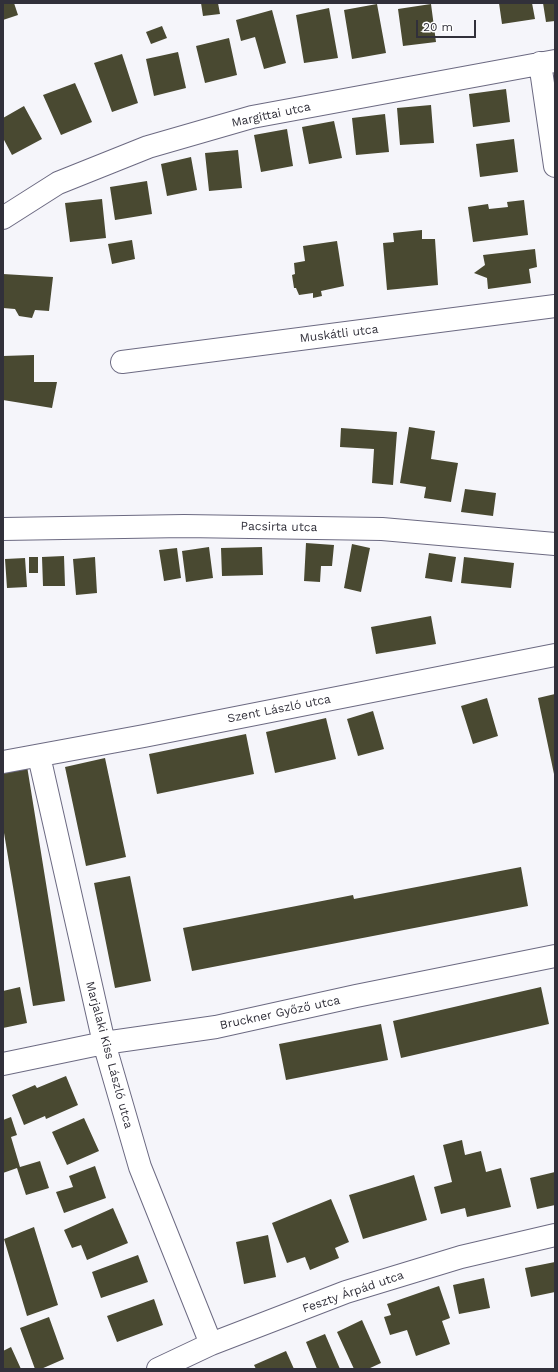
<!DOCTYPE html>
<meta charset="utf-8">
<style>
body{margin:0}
#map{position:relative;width:558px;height:1372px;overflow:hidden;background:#f5f5fa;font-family:"Work Sans",sans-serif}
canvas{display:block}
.frame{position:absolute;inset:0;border:4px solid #31303a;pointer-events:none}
.scale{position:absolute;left:416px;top:20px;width:60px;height:18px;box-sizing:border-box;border:2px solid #31303a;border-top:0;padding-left:5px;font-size:12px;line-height:14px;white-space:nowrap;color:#31303a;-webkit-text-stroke:3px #fff;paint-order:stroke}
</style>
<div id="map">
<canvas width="558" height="1372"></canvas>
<div class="frame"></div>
<div class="scale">20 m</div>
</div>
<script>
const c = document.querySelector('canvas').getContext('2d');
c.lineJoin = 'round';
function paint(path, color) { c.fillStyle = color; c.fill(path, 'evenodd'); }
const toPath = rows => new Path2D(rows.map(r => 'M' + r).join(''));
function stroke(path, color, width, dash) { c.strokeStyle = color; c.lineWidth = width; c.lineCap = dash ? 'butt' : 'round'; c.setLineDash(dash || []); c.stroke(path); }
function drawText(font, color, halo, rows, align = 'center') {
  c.font = font + ' "Work Sans",sans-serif'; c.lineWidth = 4; c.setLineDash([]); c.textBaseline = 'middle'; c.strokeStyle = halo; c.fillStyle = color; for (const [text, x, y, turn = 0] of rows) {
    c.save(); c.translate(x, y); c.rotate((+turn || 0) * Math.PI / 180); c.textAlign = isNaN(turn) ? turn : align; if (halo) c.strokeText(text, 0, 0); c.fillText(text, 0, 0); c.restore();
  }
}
paint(toPath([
 [3,3,14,3,18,15,3,20],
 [201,3,218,3,220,14,203,16],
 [499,3,532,3,535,19,502,24],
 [543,3,555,3,555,21,546,22],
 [377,4,386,53,352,59,344,10],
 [431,4,436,42,403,46,398,9],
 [329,8,338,58,304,63,296,15],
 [272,10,286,63,264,69,255,37,241,41,236,20],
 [162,26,167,38,151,44,146,32],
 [229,38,237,75,205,83,196,46],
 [178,52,186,88,154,96,146,59],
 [122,54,138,103,112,112,94,63],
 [75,83,92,122,61,135,43,95],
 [506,89,510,122,473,127,469,94],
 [431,105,434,143,400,145,397,108],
 [24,106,42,139,12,155,3,138,3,118],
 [385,114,389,152,356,155,352,118],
 [334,121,342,158,309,164,302,127],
 [287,129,293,166,261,172,254,135],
 [514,139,518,172,480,177,476,144],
 [238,150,242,188,209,191,205,153],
 [191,157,197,190,167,196,161,164],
 [147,181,152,214,115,220,110,187],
 [102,199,106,238,70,242,65,203],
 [524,200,528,235,473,242,468,207,488,204,489,209,508,207,507,202],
 [422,230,422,239,435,239,438,285,387,290,383,243,394,242,393,233],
 [132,240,135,259,112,264,108,244],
 [337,241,344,286,321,291,322,296,313,298,313,293,299,295,296,288,294,288,292,275,295,274,294,263,305,261,303,246],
 [535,249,537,267,529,269,531,283,488,289,487,278,474,273,485,265,483,255],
 [3,274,53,277,49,311,35,310,32,318,19,316,15,309,3,308,4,300,3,299],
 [34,355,34,382,57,382,52,408,3,400,3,356],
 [409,427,435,431,431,459,458,463,451,502,424,498,426,487,400,483],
 [341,428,397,432,393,485,372,483,374,449,340,447],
 [465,489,496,493,493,516,461,512],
 [306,543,334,545,332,566,321,566,320,582,304,581],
 [352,544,370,548,361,592,344,588],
 [209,547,213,578,186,582,182,551],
 [262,547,263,575,222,576,221,548],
 [177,548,181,578,164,581,159,550],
 [429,553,456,557,452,582,425,578],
 [64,556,65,586,43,586,42,557],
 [29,557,38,557,38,573,29,573],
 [95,557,97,593,76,595,73,559],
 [464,557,514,563,511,588,461,583],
 [25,558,27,587,7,588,5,559],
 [431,616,436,644,376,654,371,627],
 [555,694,555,774,554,774,538,698],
 [487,698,498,736,473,744,461,706],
 [373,711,384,749,358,756,347,719],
 [326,718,336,759,275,773,266,732],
 [246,734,254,774,157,794,149,754],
 [105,758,126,857,86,866,65,767],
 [27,766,65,1001,33,1006,3,827,3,770],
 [521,867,528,906,192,971,183,928,353,895,354,899],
 [130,876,151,981,115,988,94,883],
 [20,987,27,1023,3,1028,3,991],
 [541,987,549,1024,401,1058,393,1021],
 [381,1024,388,1060,286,1080,279,1044],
 [66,1076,78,1105,46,1119,45,1116,24,1125,12,1095,35,1085,37,1088],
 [11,1117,17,1135,11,1137,20,1167,40,1161,49,1188,26,1195,17,1168,3,1173,3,1120],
 [84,1118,99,1151,67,1165,52,1132],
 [462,1140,465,1155,481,1151,486,1172,501,1168,511,1207,467,1217,465,1208,441,1214,434,1187,452,1182,443,1145],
 [95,1166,106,1198,64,1213,56,1192,73,1187,69,1176],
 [555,1172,555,1205,537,1209,530,1178],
 [414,1175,427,1220,363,1239,349,1195],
 [331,1199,349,1242,335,1248,339,1258,310,1270,305,1257,287,1263,272,1223],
 [113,1208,128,1243,87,1260,81,1245,72,1248,64,1230],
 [34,1227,58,1305,27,1316,4,1239],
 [268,1235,276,1277,244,1284,236,1242],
 [138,1255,148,1282,101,1298,92,1272],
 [555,1262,555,1292,531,1297,525,1268],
 [484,1278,490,1308,459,1314,453,1285],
 [439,1286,450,1318,442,1321,450,1344,416,1356,407,1330,390,1335,384,1317,391,1315,387,1304],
 [154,1299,163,1325,117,1342,107,1316],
 [49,1317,64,1359,41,1369,35,1369,20,1328],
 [362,1320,381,1363,368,1369,354,1369,337,1332],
 [325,1334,340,1369,317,1369,306,1342],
 [11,1347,21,1369,3,1369,3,1351],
 [286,1351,294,1369,256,1369,254,1365]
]), '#494931');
const minor = toPath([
 [540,63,555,166],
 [3,218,58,183,148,147,252,117,555,61],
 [122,362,555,306],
 [3,529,184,526,382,529,555,544],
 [39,756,104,1043,140,1167,211,1344],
 [3,762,144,736,555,655],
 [3,1064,104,1043,216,1027,356,996,555,956],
 [158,1369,211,1344,346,1292,461,1257,555,1235]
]);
stroke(minor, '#6c6a82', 24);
stroke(minor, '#fff', 22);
drawText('12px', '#31303a', '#fff', [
 ["Margittai utca",271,115,-12],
 ["Muskátli utca",339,334,-7],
 ["Pacsirta utca",279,527,1],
 ["Szent László utca",279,709,-11],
 ["Bruckner Győző utca",280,1013,-12],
 ["Marjalaki Kiss László utca",109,1055,75],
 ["Feszty Árpád utca",353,1292,-19]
]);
</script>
